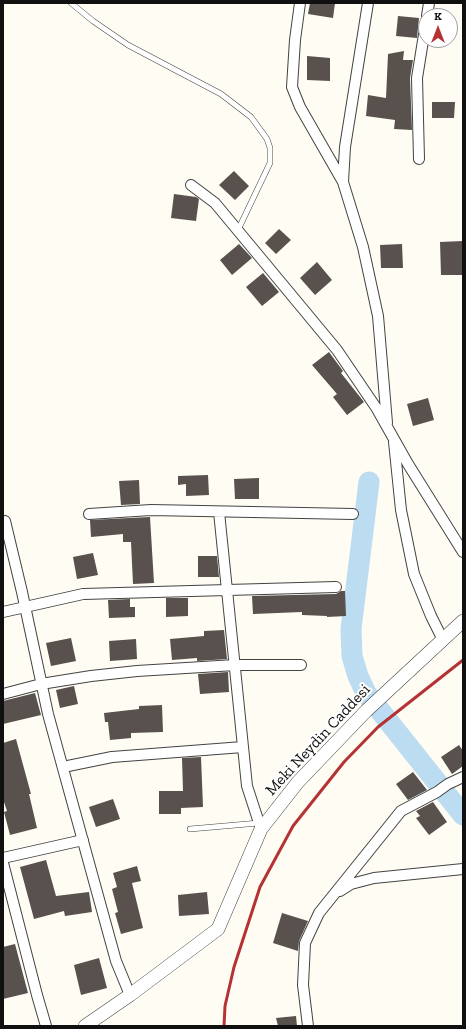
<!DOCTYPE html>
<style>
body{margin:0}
#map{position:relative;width:466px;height:1029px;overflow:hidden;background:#fefcf3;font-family:"Zilla Slab",serif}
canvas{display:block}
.frame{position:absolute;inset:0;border:4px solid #101010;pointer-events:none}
.north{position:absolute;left:418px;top:8px;width:40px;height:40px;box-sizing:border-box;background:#fff;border:1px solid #9f9f9f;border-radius:50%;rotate:0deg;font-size:11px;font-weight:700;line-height:16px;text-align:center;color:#101010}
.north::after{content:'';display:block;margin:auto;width:14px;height:18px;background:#b53234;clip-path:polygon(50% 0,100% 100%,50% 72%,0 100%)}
</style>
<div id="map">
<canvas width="466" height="1029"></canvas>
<div class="frame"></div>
<div class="north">K</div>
</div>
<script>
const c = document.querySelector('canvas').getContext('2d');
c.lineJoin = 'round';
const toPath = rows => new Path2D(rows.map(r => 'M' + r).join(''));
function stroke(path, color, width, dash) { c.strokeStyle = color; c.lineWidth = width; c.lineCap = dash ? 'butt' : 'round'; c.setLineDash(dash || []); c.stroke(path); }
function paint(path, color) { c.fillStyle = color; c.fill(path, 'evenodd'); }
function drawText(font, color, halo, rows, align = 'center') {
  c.font = font + ' "Zilla Slab",serif'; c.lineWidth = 4; c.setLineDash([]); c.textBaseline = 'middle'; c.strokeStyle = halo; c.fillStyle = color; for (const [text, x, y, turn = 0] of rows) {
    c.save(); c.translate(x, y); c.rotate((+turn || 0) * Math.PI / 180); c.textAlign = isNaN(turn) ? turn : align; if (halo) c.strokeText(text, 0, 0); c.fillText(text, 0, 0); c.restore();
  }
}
stroke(toPath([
 [369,482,351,629,352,656,358,676,366,693,463,815]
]), '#bcdcf2', 21);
paint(toPath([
 [310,3,335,3,333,18,308,14],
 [398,16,419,18,417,38,396,36],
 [404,51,403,60,413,60,410,78,412,130,394,129,395,120,366,116,368,95,386,98,388,54],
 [307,56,330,58,330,81,307,80],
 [432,102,455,102,454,118,432,118],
 [234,171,249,186,235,200,219,185],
 [174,194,196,197,199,199,196,221,171,218],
 [279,229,291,240,276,254,265,243],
 [463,241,463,275,441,275,440,242],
 [239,244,252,258,232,275,220,260],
 [402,244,403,268,381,268,380,245],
 [317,262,332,280,315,295,300,278],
 [263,273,279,292,262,306,246,287],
 [329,352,343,371,341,373,364,402,347,415,333,397,337,394,312,365],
 [428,398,434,420,413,426,407,404],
 [208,475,209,495,186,496,186,484,178,485,178,476],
 [259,478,259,499,235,499,234,479],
 [139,480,140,504,121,505,119,481],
 [150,517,154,583,133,584,131,542,123,542,123,534,91,537,90,520],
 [93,553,98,575,77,579,73,557],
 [198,556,217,556,219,577,198,577],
 [341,591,345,591,346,616,327,617,327,616,302,615,302,612,253,614,252,596,336,594],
 [166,598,188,598,188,616,166,617],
 [130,599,130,607,135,607,135,617,109,618,108,600],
 [224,630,227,659,197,661,197,658,172,660,170,639,204,636,204,631],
 [71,638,76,661,51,666,46,643],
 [136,639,137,659,110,661,109,641],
 [228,672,229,692,200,694,198,674],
 [74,686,78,704,60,708,56,690],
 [35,693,41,715,3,724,3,701],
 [162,705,163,732,131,733,131,738,110,740,108,722,105,722,104,713,139,709,139,706],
 [16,739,31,794,29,794,37,828,10,835,4,812,7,811,3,799,3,743],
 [459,745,463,751,463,766,452,774,441,757],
 [201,757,203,807,181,808,181,814,159,814,159,791,183,791,182,758],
 [413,772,427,790,408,800,396,784],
 [113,799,120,819,96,827,89,807],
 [433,802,447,822,429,835,416,818,420,816,416,811],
 [46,860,56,896,89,892,92,912,65,916,64,911,34,919,20,867],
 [137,866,141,881,132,883,143,928,121,934,115,913,118,912,112,889,117,887,113,873],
 [207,892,209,914,179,916,178,895],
 [282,913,308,921,299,941,298,951,273,943],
 [15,944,28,993,3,999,3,947],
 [99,958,107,988,81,995,74,965],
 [296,1016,297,1026,278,1026,276,1018]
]), '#58514d');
const service = toPath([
 [71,3,93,21,128,45,221,94,251,117,267,139,270,148,270,163,238,230],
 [190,829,259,823]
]);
const minor = toPath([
 [300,3,295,40,292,87,300,107,343,182,363,247,378,316,387,423],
 [427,16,429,3],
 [419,159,417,78,426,22],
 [343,182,345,147,368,3],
 [191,185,215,203,337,350,377,409,408,464,463,552],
 [394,442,401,510,414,574,431,616,443,640],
 [219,512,247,786,261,829],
 [89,514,151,510,353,514],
 [5,521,22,592,48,714,116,961,130,995],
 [3,612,83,594,336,587],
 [3,694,41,684,91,676,137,671,235,665,301,665],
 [63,767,112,757,243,747],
 [3,858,83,840],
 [3,863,37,995,46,1026],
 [340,891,351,884,374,878,463,869],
 [308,1026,303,985,305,943,319,913,401,811,437,792,448,784,463,777]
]);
const tertiary = toPath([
 [85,1026,130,995,218,929,261,829,298,782,366,711,463,621]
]);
stroke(service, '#434343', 6);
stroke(minor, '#434343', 12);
stroke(tertiary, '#434343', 14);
stroke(service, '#fff', 5);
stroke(minor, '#fff', 10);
stroke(tertiary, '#fff', 13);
stroke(toPath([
 [224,1026,225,1006,234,967,260,887,293,826,344,762,378,727,463,660]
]), '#b53234', 3);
drawText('16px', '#101010', '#fff', [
 ["Meki Neydin Caddesi",318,740,-47]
]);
</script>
